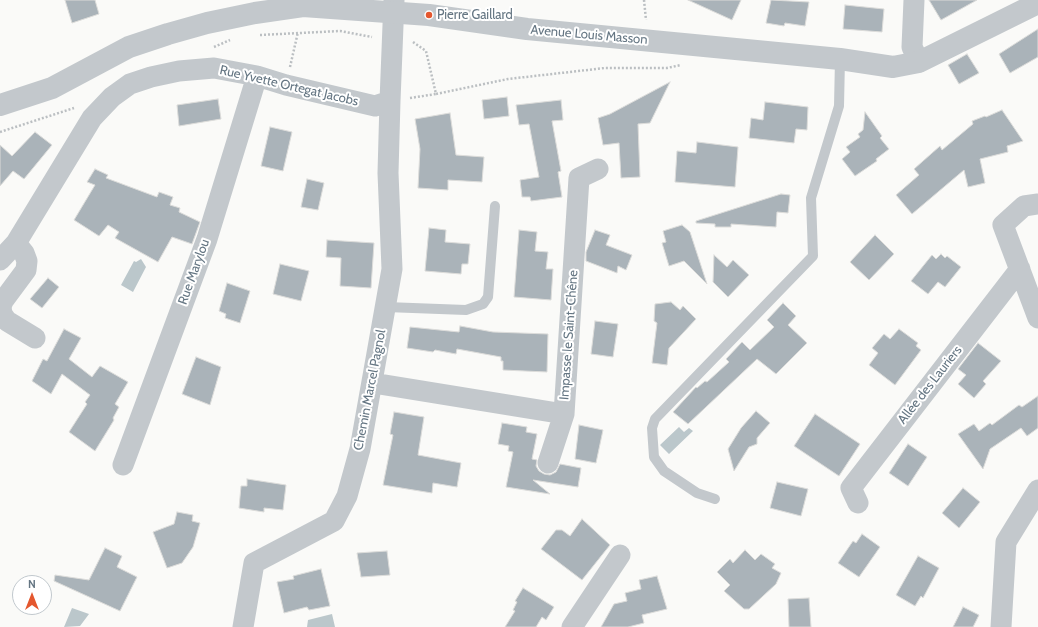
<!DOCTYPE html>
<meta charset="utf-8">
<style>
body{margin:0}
#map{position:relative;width:1038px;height:627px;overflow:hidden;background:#fafaf8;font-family:Cabin,sans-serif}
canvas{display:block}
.north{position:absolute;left:12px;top:575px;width:40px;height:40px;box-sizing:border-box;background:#fff;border:1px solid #c1c8cd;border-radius:50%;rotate:0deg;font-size:11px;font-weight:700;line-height:16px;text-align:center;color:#657683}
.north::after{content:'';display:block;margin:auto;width:14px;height:18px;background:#e4572e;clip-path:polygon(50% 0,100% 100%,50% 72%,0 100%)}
</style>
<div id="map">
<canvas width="1038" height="627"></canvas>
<div class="north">N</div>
</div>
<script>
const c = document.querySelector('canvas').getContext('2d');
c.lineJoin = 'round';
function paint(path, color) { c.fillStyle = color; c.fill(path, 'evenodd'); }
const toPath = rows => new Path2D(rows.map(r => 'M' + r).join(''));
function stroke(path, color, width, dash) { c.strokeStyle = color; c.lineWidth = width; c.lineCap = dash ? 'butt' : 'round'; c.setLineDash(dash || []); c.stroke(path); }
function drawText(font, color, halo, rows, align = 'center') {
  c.font = font + ' Cabin,sans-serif'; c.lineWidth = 4; c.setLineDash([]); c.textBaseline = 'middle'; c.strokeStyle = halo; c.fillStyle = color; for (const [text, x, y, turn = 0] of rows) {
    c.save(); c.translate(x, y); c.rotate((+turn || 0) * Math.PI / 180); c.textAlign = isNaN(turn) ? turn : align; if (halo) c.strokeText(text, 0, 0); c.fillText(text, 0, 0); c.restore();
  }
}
paint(toPath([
 [141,259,146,267,133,292,121,285,134,261,136,262],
 [679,427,684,432,689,428,693,431,669,454,660,445],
 [72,608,89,614,80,626,64,627],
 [332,614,335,627,307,627,308,620]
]), '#bbc7cb');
const building = toPath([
 [65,0,95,0,99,14,72,23,65,0],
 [688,0,741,0,732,20,688,0],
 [771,0,809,2,805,26,785,23,784,26,766,23,771,0],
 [929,0,977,0,941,20,929,0],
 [845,5,884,9,882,32,843,29,845,5],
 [1038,29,1038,57,1010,73,999,54,1038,29],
 [967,54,979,73,959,84,948,65,967,54],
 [670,82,650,123,638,124,640,177,621,178,619,143,603,145,598,118,610,114,670,82],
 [507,97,509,116,484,119,482,100,507,97],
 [218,99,221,119,179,126,177,105,218,99],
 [561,100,563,120,552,121,561,171,558,172,562,197,531,201,530,197,522,197,520,180,539,177,529,124,519,125,516,105,561,100],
 [765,102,808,107,807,130,796,129,794,143,749,138,751,118,763,120,765,102],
 [1002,110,1023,141,1007,146,1008,152,980,159,985,183,968,187,964,170,912,214,896,195,919,175,914,169,940,146,942,150,973,124,972,121,985,116,986,117,1002,110],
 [865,112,882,136,880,138,889,149,876,159,877,161,855,176,842,159,850,152,846,147,860,137,858,134,863,130,865,112],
 [450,113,456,155,484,157,482,182,448,180,448,190,418,188,420,149,415,119,450,113],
 [270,127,292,132,283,171,261,166,270,127],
 [35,132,52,145,24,179,13,171,0,186,0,145,12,156,35,132],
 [697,142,738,147,735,187,675,182,677,151,696,153,697,142],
 [95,169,108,175,106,178,157,197,159,192,173,197,170,205,180,208,179,212,200,222,192,244,172,237,158,262,115,238,119,232,108,225,99,236,74,220,95,185,87,182,95,169],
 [307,179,324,183,318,210,301,207,307,179],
 [781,194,790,195,788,213,777,212,776,227,731,224,731,227,715,227,715,224,696,223,696,221,781,194],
 [682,225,690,232,707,284,684,261,669,266,662,243,666,242,663,231,682,225],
 [429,228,446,230,445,242,470,244,468,264,462,264,461,274,425,271,429,228],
 [519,230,537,232,535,251,548,252,546,269,553,269,551,300,514,297,519,230],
 [595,230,610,235,606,245,632,255,626,270,618,266,617,273,586,261,586,252,595,230],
 [875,235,894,254,869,280,850,262,875,235],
 [327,240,374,243,371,288,340,286,341,258,326,257,327,240],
 [941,254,945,258,947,256,961,267,945,287,938,282,928,294,911,281,932,255,936,259,941,254],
 [714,255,727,267,733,260,749,275,728,297,713,282,714,255],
 [280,264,309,271,301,301,273,294,280,264],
 [48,278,59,287,42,308,30,299,48,278],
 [227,283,250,291,240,323,225,318,226,314,219,311,227,283],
 [671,302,680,310,683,306,696,319,669,348,667,365,652,363,657,323,654,321,655,304,671,302],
 [783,303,796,316,788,325,807,343,776,374,757,359,688,424,673,412,696,387,697,388,705,381,707,382,729,362,726,359,742,342,750,350,774,327,767,320,783,303],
 [595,321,618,324,613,357,591,354,595,321],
 [460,326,493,332,548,334,547,372,503,370,503,361,501,361,501,357,457,349,456,354,435,350,433,352,407,348,410,327,459,332,460,326],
 [64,329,81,338,69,359,92,377,100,366,128,382,115,404,119,407,113,418,114,420,95,451,69,432,87,404,85,402,90,395,62,374,51,394,32,381,43,359,47,361,64,329],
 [899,329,918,343,916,346,921,350,895,385,869,365,878,353,872,348,884,334,890,339,899,329],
 [978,343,1001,361,983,381,986,384,974,398,958,384,966,375,958,369,978,343],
 [196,357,221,367,210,405,182,394,196,357],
 [1038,396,1038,428,1027,436,1021,428,990,449,983,469,958,434,974,424,979,431,990,423,992,425,1019,405,1022,407,1038,396],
 [756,411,770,423,757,438,757,444,749,447,734,471,728,449,741,428,756,411],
 [394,412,424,417,418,455,461,463,457,487,433,483,432,493,383,485,393,435,390,434,394,412],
 [815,414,860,444,839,476,794,446,815,414],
 [502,423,527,427,526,432,537,434,532,459,537,460,536,466,539,471,544,474,550,475,556,472,560,464,581,468,578,487,533,480,550,494,506,487,513,452,508,451,509,446,498,444,502,423],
 [579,425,603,430,596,463,575,459,579,425],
 [908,444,927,457,908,486,889,473,908,444],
 [247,479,286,485,283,510,264,508,264,512,239,508,241,486,247,486,247,479],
 [777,482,808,489,801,516,770,508,777,482],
 [963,488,980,502,959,528,942,513,963,488],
 [177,512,193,515,192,521,200,523,193,547,182,563,167,568,153,532,174,524,177,512],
 [582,519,610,545,582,580,541,549,556,530,562,530,570,536,582,519],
 [862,534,880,547,859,577,838,563,853,541,856,543,862,534],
 [105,548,122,556,117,567,137,577,120,611,54,581,55,575,89,580,105,548],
 [745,550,755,560,761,554,775,564,772,568,781,573,776,584,749,609,744,609,724,591,730,585,717,572,730,559,733,563,745,550],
 [387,551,390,575,361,577,357,553,387,551],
 [918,556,939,568,923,598,921,596,915,606,896,595,918,556],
 [321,569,330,606,309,610,307,607,284,613,277,582,294,579,293,576,321,569],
 [657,576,667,609,642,615,644,623,628,627,601,627,614,604,627,601,625,593,641,589,639,580,657,576],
 [523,588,554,607,546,620,542,617,536,627,505,627,515,611,513,610,517,602,515,601,523,588],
 [809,598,811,627,789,627,788,599,809,598],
 [963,607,979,615,973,627,953,627,963,607]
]);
paint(building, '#aab3b9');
stroke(building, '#dcdcda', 1);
stroke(toPath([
 [644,0,646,20],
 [260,35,340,31,372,37],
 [413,42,426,51,436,94,508,79,605,68,667,68,681,65],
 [214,47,230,40],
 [290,67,298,32],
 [410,98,436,94],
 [0,132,74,108]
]), '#bbbfc2', 2.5, [2, 2]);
stroke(toPath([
 [386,307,466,310,483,304,488,297,495,206],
 [715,499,697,493,664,471,654,457,652,428,655,419,813,256,811,198,839,106,840,59]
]), '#c3c8cc', 10);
stroke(toPath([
 [914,0,912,47,919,62],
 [1038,204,1024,206,1003,225,1038,318],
 [16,243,24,253,27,261,26,270,3,301,1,307,2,314,7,321,35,338],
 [0,260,16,243,92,118,112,97,130,84,151,77,179,71,214,68,257,76,286,85,375,106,390,101,394,0],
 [373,383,564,414,579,178,598,169],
 [548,463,564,414],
 [123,465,207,239,257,76],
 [858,503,851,488,1020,269],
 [243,627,254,563,334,521,347,496,360,449,392,269,388,173,390,101],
 [572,627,620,555],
 [1001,627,1006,542,1038,490]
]), '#c3c8cc', 21);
stroke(toPath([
 [0,105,52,88,129,47,168,34,207,23,255,13,303,6,429,15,527,29,840,59,893,67,919,62,1038,3]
]), '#c3c8cc', 22);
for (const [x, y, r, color] of [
 [429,15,4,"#e4572e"]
]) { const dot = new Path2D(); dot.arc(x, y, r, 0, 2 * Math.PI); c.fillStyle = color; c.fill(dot); stroke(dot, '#fff', 1.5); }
drawText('13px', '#657683', '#fff', [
 ["Pierre Gaillard",437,15]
], 'left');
drawText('13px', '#657683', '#fff', [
 ["Avenue Louis Masson",589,35,5],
 ["Rue Yvette Ortegat Jacobs",289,86,13],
 ["Rue Marylou",194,272,-70],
 ["Impasse le Saint-Chêne",569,335,-86],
 ["Allée des Lauriers",930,385,-52],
 ["Chemin Marcel Pagnol",370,390,-79]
]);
</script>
